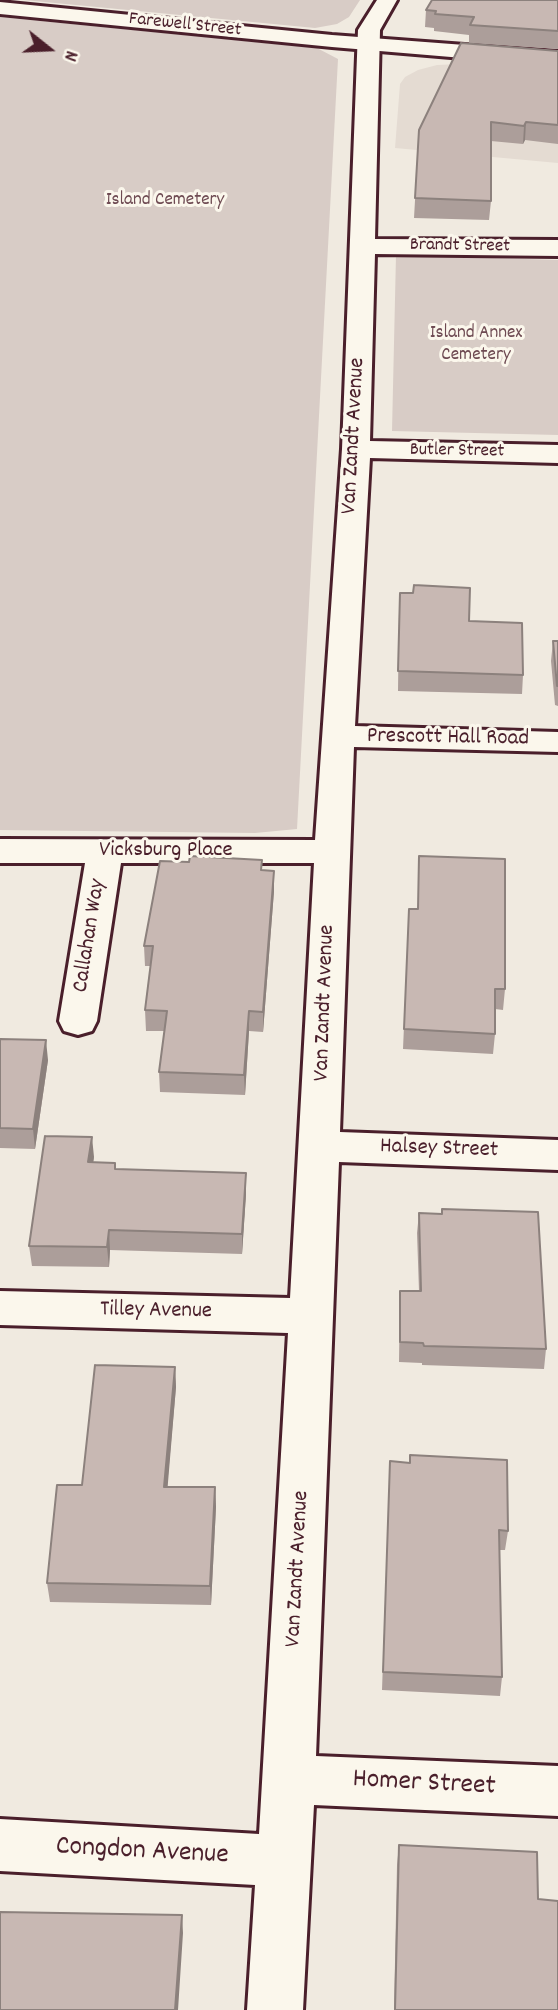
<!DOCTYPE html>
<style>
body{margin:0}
#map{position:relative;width:558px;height:2010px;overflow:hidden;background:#f0eae0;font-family:Dekko,sans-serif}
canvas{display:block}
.north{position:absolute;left:14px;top:14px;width:70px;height:70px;-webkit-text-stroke:5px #fbf7ec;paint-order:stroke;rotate:108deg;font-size:19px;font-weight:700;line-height:28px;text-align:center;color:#4a1f2b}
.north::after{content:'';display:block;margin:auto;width:24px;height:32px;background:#4a1f2b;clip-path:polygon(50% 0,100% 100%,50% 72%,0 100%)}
</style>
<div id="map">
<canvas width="558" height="2010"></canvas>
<div class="north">N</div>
</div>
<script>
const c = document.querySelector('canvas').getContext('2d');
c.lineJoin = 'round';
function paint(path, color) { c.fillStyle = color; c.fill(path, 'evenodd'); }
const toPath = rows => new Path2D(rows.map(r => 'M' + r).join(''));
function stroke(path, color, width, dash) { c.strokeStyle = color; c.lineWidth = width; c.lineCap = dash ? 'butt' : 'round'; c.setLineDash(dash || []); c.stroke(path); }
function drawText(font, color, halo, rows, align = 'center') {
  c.font = font + ' Dekko,sans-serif'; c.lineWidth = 6; c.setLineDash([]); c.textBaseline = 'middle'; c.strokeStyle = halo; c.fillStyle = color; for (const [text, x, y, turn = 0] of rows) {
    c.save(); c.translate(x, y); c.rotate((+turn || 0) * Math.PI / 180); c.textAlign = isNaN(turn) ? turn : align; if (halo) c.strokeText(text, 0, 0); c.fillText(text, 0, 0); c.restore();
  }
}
paint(toPath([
 [461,64,558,72,558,163,395,148,400,84,405,77,418,70,437,65]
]), '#e4dbd2');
paint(toPath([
 [24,0,360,0,349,17,337,24,315,28],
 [0,17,317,48,338,59,297,829,255,833,0,830],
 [396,255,558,260,558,435,392,431]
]), '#d8ccc6');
const minor = toPath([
 [377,0,397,0,380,30,375,239,558,240,558,256,375,254,370,441,558,445,558,463,370,458,355,726,558,732,558,752,354,747,340,1132,558,1140,558,1170,339,1162,316,1756,558,1766,558,1816,314,1805,303,2010,247,2010,255,1885,0,1871,0,1819,259,1834,288,1333,0,1325,0,1291,290,1298,314,863,121,863,97,1021,92,1031,78,1035,64,1031,59,1021,85,863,0,863,0,839,315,840,342,449,358,30,377,0]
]);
const major = toPath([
 [0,2,332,35,558,52,558,66,332,47,0,14,0,2]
]);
stroke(minor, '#4a1f2b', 6);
stroke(major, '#4a1f2b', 6);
paint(minor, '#fbf7ec');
paint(major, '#fbf7ec');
paint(toPath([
 [558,0,558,49,469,43,469,35,434,31,434,28,425,27,426,10],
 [558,51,558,144,525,140,523,144,491,141,491,201,489,220,414,218,419,130],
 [399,612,469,621,523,675,522,694,398,691],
 [553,641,558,641,558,706,555,705,551,661],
 [262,870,274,891,263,1032,249,1031,245,1095,160,1092,159,1072,165,1031,146,1031,145,1010,151,966,145,966,144,946],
 [409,909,505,989,503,1010,495,1009,495,1034,493,1054,403,1049],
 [0,1039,48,1060,35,1149,0,1148],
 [94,1157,93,1163,115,1163,116,1169,246,1173,246,1194,242,1254,110,1250,109,1267,32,1266,29,1246],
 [419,1213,546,1349,544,1369,422,1365,422,1363,399,1362,400,1291,419,1291,417,1233],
 [175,1367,176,1387,167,1487,215,1487,216,1507,211,1605,50,1602,47,1583,82,1485],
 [390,1461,508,1531,505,1550,499,1550,502,1677,500,1696,382,1690],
 [399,1845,538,1899,558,2010,394,2010,397,1865]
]), '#ac9e9a');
paint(toPath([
 [526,122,525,140,523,144,524,126],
 [274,871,274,891,263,1032,263,1012],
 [249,1011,249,1031,245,1095,244,1075],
 [46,1040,48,1060,35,1149,33,1129],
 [92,1137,94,1157,90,1183,88,1162],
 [246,1173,246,1194,242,1254,242,1234],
 [109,1230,110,1250,109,1267,107,1247],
 [175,1367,176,1387,166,1506,164,1487],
 [215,1487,216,1507,211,1605,210,1586],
 [182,1915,183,1933,178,2010,175,2010]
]), '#8c817d');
const building = toPath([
 [432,0,558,0,558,31,470,25,474,17,435,14,436,11,426,10,432,0],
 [461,43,558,51,558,125,526,122,524,126,491,122,491,201,415,198,419,130,461,43],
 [414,585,470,588,469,621,522,623,523,675,398,671,400,593,413,593,414,585],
 [553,641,558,641,558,686,557,686,553,641],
 [190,856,262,860,261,870,274,871,263,1012,249,1011,244,1075,159,1072,167,1011,145,1010,153,946,144,946,160,861,189,862,190,856],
 [419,856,505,859,505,989,495,989,495,1034,404,1029,409,909,418,909,419,856],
 [0,1039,46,1040,33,1129,0,1128,0,1039],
 [45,1136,92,1137,88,1162,115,1163,115,1169,246,1173,242,1234,109,1230,107,1247,29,1246,45,1136],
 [442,1209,538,1212,546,1349,424,1346,423,1343,400,1342,400,1291,421,1291,419,1213,442,1214,442,1209],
 [95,1365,175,1367,164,1487,215,1487,210,1586,47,1583,57,1485,82,1485,95,1365],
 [410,1455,507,1460,508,1531,499,1530,502,1677,383,1672,390,1461,410,1463,410,1455],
 [399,1845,537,1852,538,1899,558,1901,558,2010,395,2010,399,1845],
 [0,1912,182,1915,175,2010,0,2010,0,1912]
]);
paint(building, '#c8b8b3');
stroke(building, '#8c817d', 2);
drawText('19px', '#4a1f2b', '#fbf7ec', [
 ["Farewell Street",185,26,6],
 ["Brandt Street",460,247,1],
 ["Butler Street",457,452,1]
]);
drawText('19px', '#6e4a52', '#fbf7ec', [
 ["Island Cemetery",165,201],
 ["Island Annex",476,334],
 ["Cemetery",476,356]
]);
drawText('23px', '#4a1f2b', '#fbf7ec', [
 ["Van Zandt Avenue",355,436,-87],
 ["Prescott Hall Road",448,739,1],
 ["Vicksburg Place",166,852],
 ["Callahan Way",91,936,-81],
 ["Van Zandt Avenue",326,1003,-88],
 ["Halsey Street",439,1150,2],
 ["Tilley Avenue",156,1312,1],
 ["Van Zandt Avenue",299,1569,-87]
]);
drawText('28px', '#4a1f2b', '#fbf7ec', [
 ["Homer Street",424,1785,3],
 ["Congdon Avenue",142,1853,3]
]);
</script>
